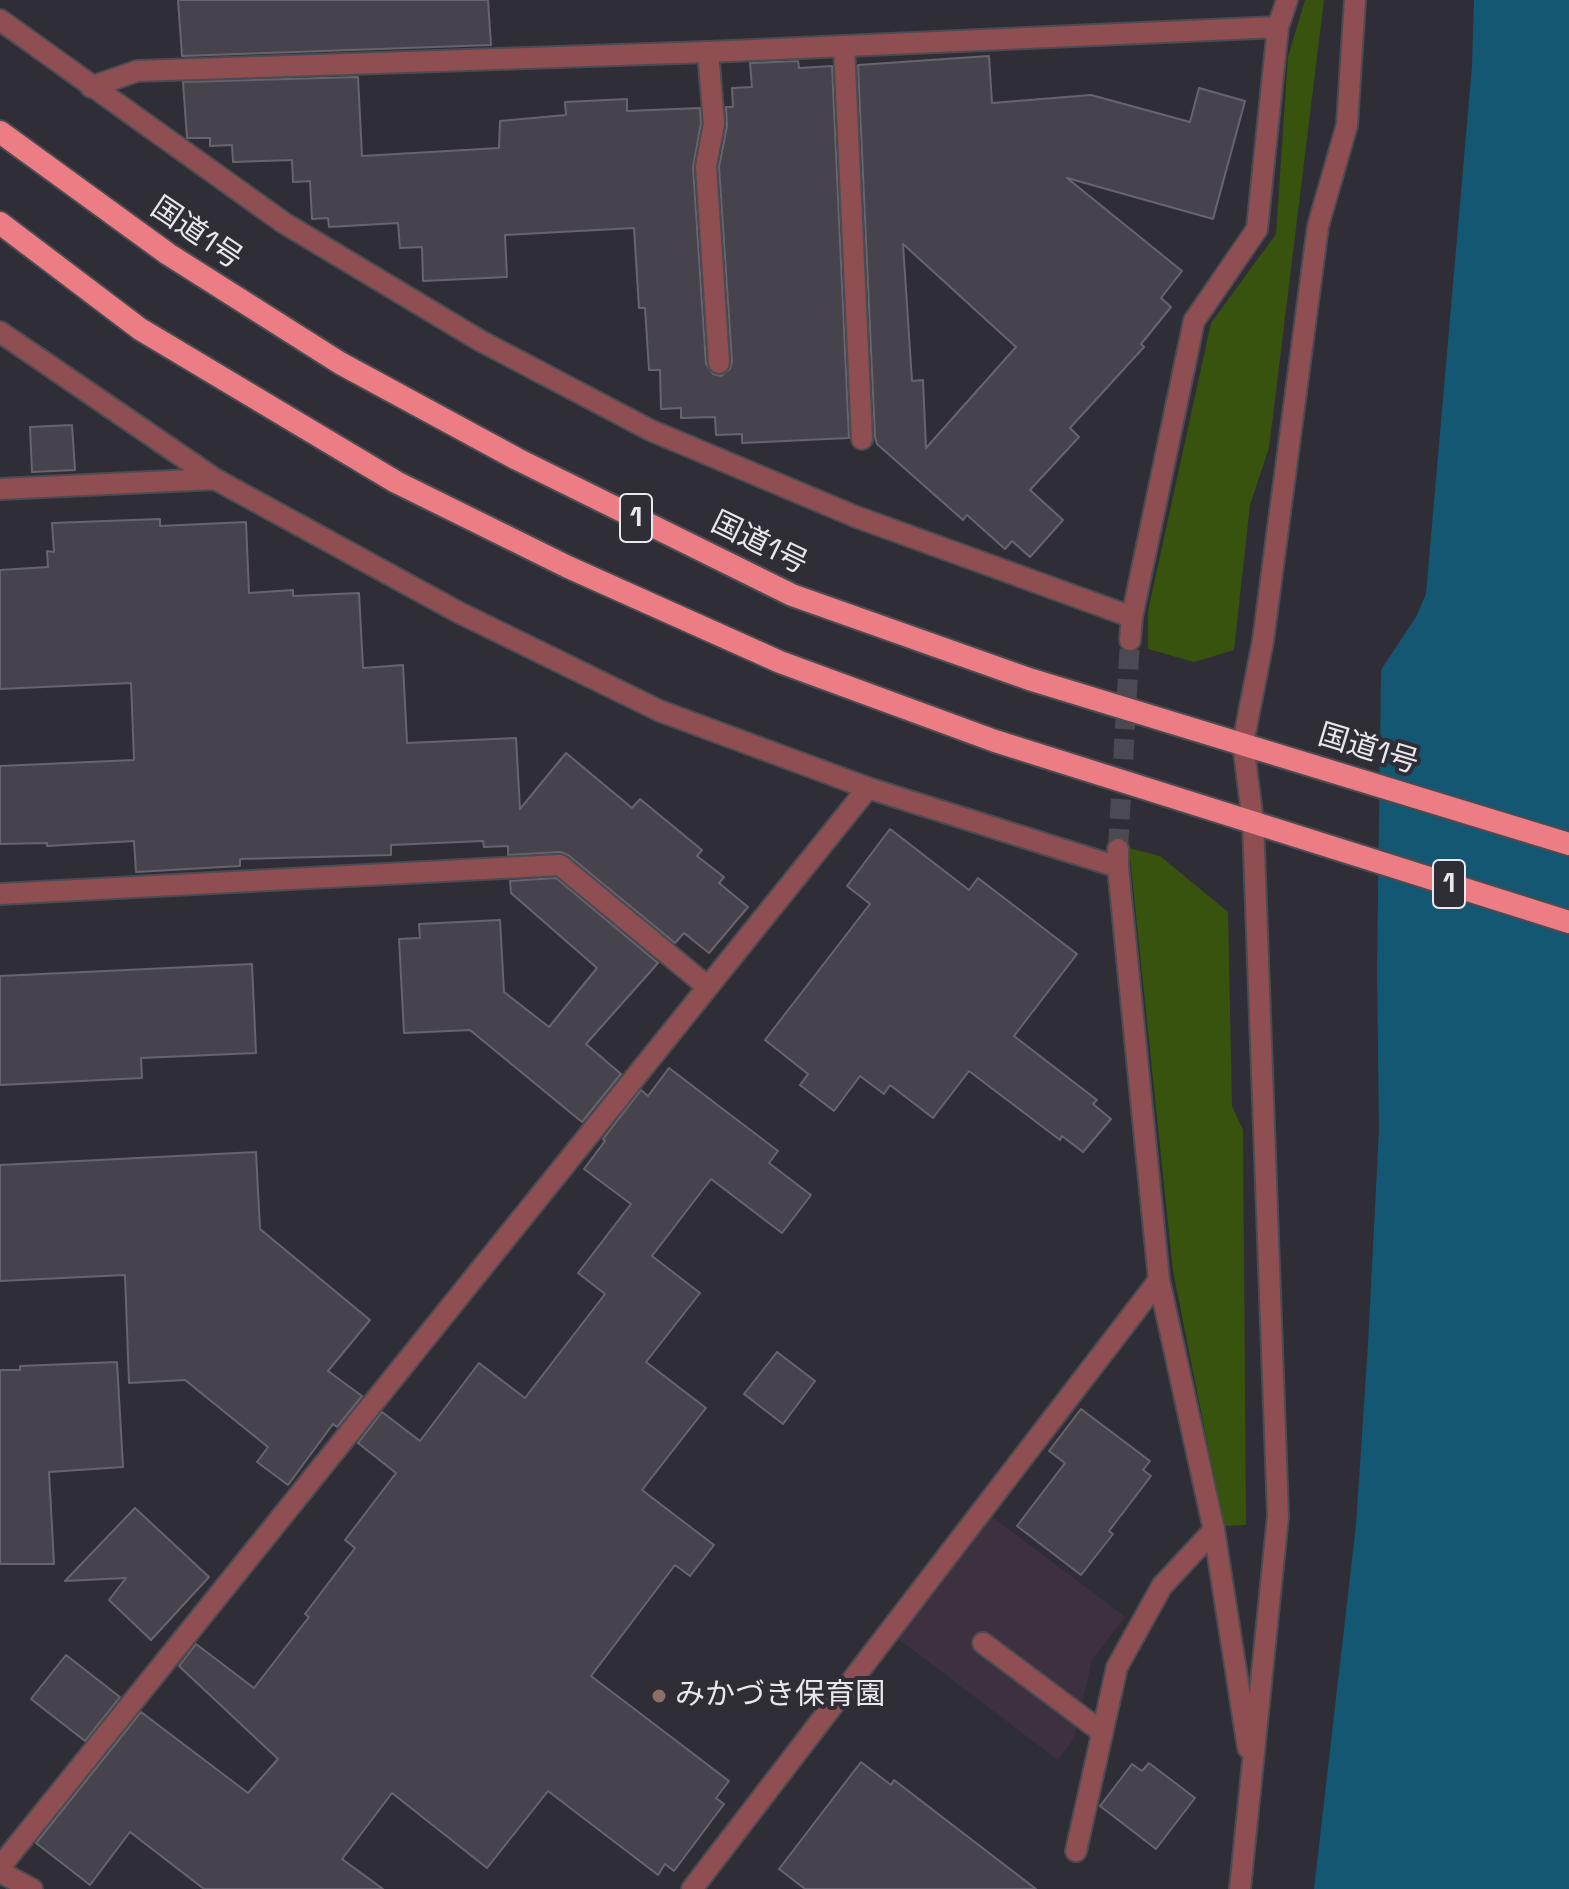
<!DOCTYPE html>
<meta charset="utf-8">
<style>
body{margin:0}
canvas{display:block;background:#2f2d35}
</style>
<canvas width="1569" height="1889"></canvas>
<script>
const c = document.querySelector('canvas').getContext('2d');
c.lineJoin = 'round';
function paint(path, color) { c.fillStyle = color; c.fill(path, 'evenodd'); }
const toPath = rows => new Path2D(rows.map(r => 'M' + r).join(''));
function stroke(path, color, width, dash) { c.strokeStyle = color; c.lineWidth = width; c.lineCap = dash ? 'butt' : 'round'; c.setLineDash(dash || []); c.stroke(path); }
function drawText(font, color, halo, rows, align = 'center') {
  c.font = font + ' "Space Grotesk","Noto Sans JP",sans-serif'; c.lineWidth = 8; c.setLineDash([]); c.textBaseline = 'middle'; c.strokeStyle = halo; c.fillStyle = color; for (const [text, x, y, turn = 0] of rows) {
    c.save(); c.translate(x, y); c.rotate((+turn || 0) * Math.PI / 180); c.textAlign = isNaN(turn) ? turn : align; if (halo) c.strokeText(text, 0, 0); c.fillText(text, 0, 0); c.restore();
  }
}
paint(toPath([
 [991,1516,1125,1617,1092,1660,1074,1738,1058,1760,897,1638]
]), '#3d3140');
paint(toPath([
 [1305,0,1324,0,1269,448,1250,505,1234,650,1194,662,1148,649,1148,611,1211,323,1276,234,1288,57],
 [1129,848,1160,856,1228,912,1232,1106,1243,1130,1246,1525,1224,1526,1173,1271]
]), '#37530d');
paint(toPath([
 [1474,0,1569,0,1569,1889,1314,1889,1356,1525,1368,1344,1379,1130,1377,970,1381,670,1416,617,1426,594,1472,66]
]), '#145772');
const building = toPath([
 [178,0,488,0,491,45,182,56,178,0],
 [989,56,992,103,1091,95,1190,122,1199,88,1245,101,1213,219,1067,178,1182,271,1161,298,1171,307,1141,344,1144,347,1070,428,1079,437,1030,490,1063,520,1030,557,1012,541,1005,549,967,515,963,520,877,444,875,437,858,65,989,56],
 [903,244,1016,347,926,448,923,380,912,381,903,244],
 [798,61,799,68,832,66,849,438,742,443,742,434,716,435,715,417,681,418,681,408,661,409,660,370,649,370,645,308,639,308,634,228,505,235,507,277,423,281,422,247,400,248,398,223,329,227,328,218,312,219,310,181,293,182,292,160,233,162,232,145,210,146,210,138,187,138,183,82,358,77,362,156,499,148,500,121,566,115,565,102,627,99,627,111,700,108,701,123,693,167,706,364,713,374,721,376,730,369,732,362,719,167,727,126,726,107,733,107,732,88,752,87,750,63,798,61],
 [72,425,75,470,32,472,30,427,72,425],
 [160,519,160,526,246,522,249,593,293,590,293,596,359,593,363,668,403,665,407,743,516,738,520,809,566,753,632,808,640,799,702,850,697,856,724,877,719,883,748,907,709,953,684,933,675,943,568,855,560,852,508,855,508,846,484,847,483,841,391,845,391,855,240,859,240,866,136,872,134,841,47,846,47,843,0,844,0,766,134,760,131,683,0,689,0,570,48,567,47,551,54,552,52,523,160,519],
 [890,829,969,890,978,878,1077,954,1014,1036,1097,1100,1093,1104,1111,1119,1083,1152,1062,1136,1060,1140,969,1071,933,1118,890,1085,884,1094,860,1076,834,1111,800,1085,808,1074,765,1040,870,904,847,886,890,829],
 [556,878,658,963,586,1044,621,1074,582,1122,470,1030,404,1033,399,939,420,938,419,924,500,920,504,992,549,1027,597,968,511,893,510,881,556,878],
 [252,964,256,1053,141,1058,142,1078,0,1085,0,976,252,964],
 [669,1068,778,1151,769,1163,811,1195,782,1233,711,1179,652,1256,700,1293,646,1362,706,1408,642,1490,714,1545,690,1576,675,1565,591,1676,729,1781,716,1798,724,1804,674,1871,665,1864,658,1875,548,1791,487,1868,392,1793,342,1859,383,1889,204,1889,130,1832,90,1885,36,1843,141,1712,248,1793,278,1759,179,1666,196,1644,254,1688,309,1617,305,1614,355,1548,345,1540,396,1473,358,1443,382,1412,420,1441,479,1363,525,1398,605,1294,578,1273,631,1204,584,1169,605,1141,603,1139,641,1090,648,1096,669,1068],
 [256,1152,260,1229,370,1320,328,1371,362,1396,337,1427,333,1424,288,1485,257,1462,268,1447,185,1380,129,1383,125,1275,0,1281,0,1165,256,1152],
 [777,1352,815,1381,783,1424,744,1394,777,1352],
 [117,1362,123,1467,49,1472,54,1564,0,1564,0,1370,20,1370,20,1366,117,1362],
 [1081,1409,1150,1461,1143,1470,1151,1476,1109,1531,1113,1534,1081,1575,1017,1526,1065,1463,1049,1451,1081,1409],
 [135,1508,209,1577,151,1640,109,1600,126,1578,65,1581,135,1508],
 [66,1655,120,1697,85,1741,31,1699,66,1655],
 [861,1762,891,1785,894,1780,1036,1889,805,1889,779,1869,861,1762],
 [1149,1763,1195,1798,1156,1849,1100,1806,1132,1764,1142,1771,1149,1763]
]);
paint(building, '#46434c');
stroke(building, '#67646e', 2);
stroke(toPath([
 [1118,849,1130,640]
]), '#4b4951', 20, [20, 10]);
const service = toPath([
 [844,46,862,439],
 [708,52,714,124,706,166,719,363],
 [983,1643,1102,1732],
 [1076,1851,1117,1667,1162,1586,1214,1530]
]);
const minor = toPath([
 [0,20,284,223,479,340,650,430,854,516,1132,617],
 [91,87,137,71,708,52,1278,27,1287,0],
 [0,332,215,479,458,612,660,711,868,788,1118,867],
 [0,489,215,479],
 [1130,640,1132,617,1194,321,1257,229,1278,27],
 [1118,849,1118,867,1159,1280,1214,1530,1248,1748],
 [0,894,560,865,708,987],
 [0,1867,868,788],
 [0,1872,32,1889],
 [692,1889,1159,1280],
 [1240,1889,1278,1516,1253,822,1243,743,1263,641,1318,226,1347,125,1355,0]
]);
const trunk = toPath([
 [0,132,168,254,340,363,517,459,792,595,1029,679,1569,844],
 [0,223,140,329,396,482,568,567,780,662,995,741,1569,922]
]);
stroke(service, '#4d4b52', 24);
stroke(minor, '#4d4b52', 24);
stroke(trunk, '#4d4b52', 26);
stroke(service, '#8f4f52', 20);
stroke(minor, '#8f4f52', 20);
stroke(trunk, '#ec7d84', 22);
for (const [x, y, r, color] of [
 [659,1696,8,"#8d6e63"]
]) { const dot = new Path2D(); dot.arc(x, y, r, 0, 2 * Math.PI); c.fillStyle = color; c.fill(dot); stroke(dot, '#2f2d35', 3); }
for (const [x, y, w] of [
 [636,518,32],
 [1449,884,32]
]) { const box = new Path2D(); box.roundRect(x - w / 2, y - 24, w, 48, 6); c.fillStyle = '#2f2d35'; c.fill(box); stroke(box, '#e9e7ed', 2); }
drawText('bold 28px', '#e9e7ed', null, [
 ["1",636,518],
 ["1",1449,884]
]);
drawText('30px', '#e9e7ed', '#2f2d35', [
 ["国道1号",196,234,34],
 ["国道1号",759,544,26],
 ["国道1号",1368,750,17]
]);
drawText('30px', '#e9e7ed', '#2f2d35', [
 ["みかづき保育園",675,1696]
], 'left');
</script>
